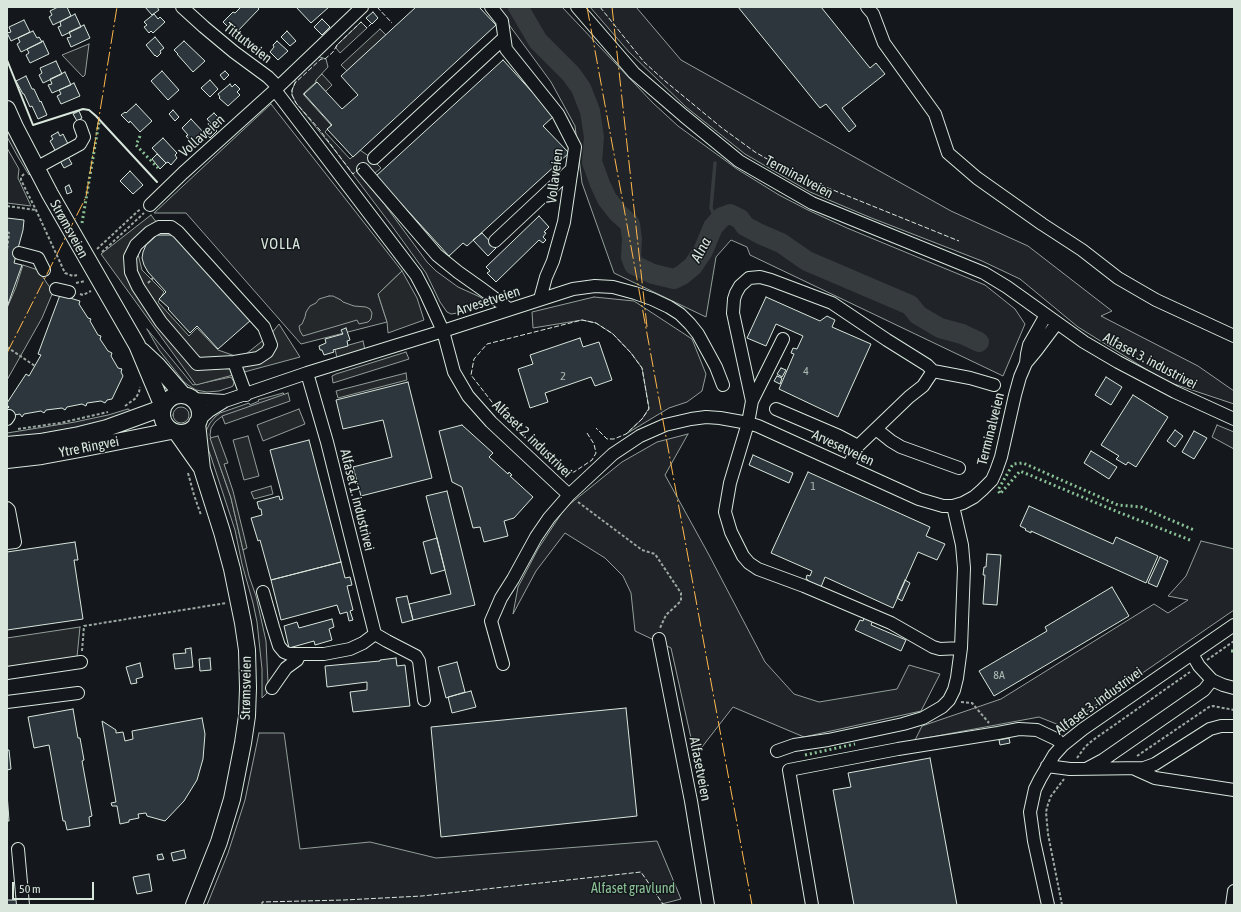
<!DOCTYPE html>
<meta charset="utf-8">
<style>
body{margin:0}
#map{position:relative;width:1241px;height:912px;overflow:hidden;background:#14181c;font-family:"Asap Condensed",sans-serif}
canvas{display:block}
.frame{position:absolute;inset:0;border:8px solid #d8e6dc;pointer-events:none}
.scale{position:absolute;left:12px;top:882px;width:82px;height:18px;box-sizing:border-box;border:2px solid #d8e6dc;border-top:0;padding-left:5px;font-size:12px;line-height:14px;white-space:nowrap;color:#d8e6dc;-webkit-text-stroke:3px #14181c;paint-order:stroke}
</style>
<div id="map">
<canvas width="1241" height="912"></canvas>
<div class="frame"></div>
<div class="scale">50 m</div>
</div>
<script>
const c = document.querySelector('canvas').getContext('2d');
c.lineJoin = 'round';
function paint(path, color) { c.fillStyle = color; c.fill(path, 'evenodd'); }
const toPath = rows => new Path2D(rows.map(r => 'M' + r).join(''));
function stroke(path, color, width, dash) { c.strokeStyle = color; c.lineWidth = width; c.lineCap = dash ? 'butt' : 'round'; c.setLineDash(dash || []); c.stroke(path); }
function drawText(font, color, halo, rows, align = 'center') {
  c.font = font + ' "Asap Condensed",sans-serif'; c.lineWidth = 3; c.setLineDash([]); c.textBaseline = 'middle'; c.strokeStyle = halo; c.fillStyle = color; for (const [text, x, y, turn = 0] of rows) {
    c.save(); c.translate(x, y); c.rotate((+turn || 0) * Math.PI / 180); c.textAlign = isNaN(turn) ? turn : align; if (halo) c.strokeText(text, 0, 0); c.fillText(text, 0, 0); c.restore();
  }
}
const green = toPath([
 [496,7,562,7,653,103,678,126,737,169,779,195,808,210,847,228,985,285,1015,309,1025,324,1003,376,750,255,747,247,731,240,716,257,706,317,614,273,582,183,575,126,551,82,496,7],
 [590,7,636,7,681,60,951,211,1028,246,1112,311,1101,316,1198,366,1234,391,1234,404,1165,381,1078,327,1020,279,982,261,869,217,810,192,745,154,686,107,629,52,590,7],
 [317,56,326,59,328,67,316,80,316,82,303,94,331,125,325,132,350,159,360,150,370,157,381,168,374,174,365,164,356,171,385,205,427,262,436,271,458,287,480,297,484,300,485,303,482,306,464,312,451,314,447,312,440,302,426,273,392,226,333,148,296,103,292,95,292,90,295,83,295,77,317,56],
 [271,104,402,271,378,294,387,322,301,344,186,213,154,213,271,104],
 [7,129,30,174,29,175,18,157,7,137,7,129],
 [7,148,19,169,18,178,31,206,7,203,7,148],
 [594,297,634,301,692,339,706,374,702,391,687,402,669,408,626,434,642,419,649,408,642,368,631,353,613,334,596,323,582,320,533,328,532,312,594,297],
 [147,329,193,385,231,377,234,382,233,386,231,387,219,391,207,392,196,390,188,385,184,382,159,350,147,329],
 [283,393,285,395,221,417,215,422,211,428,210,435,214,449,231,498,249,576,256,596,266,641,268,683,267,693,262,698,262,669,257,622,253,603,242,564,235,530,211,457,207,446,206,435,206,431,210,423,215,417,220,413,249,403,250,405,252,404,259,401,258,400,283,393],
 '173 415a8 8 0 1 1 16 0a8 8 0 1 1-16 0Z',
 [128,409,133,412,121,419,7,440,7,433,75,422,108,415,128,409],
 [1217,425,1234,432,1234,449,1212,437,1217,425],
 [688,434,665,475,709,555,765,662,794,694,819,702,897,689,909,665,940,674,921,711,804,737,733,707,695,756,671,648,635,631,631,593,623,576,605,558,565,533,536,571,513,614,518,587,538,549,565,508,622,462,657,442,688,434],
 [1201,541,1234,549,1234,610,1064,727,1039,717,915,740,922,726,1001,699,1154,604,1168,613,1188,600,1168,596,1186,576,1201,541],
 [259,733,284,733,300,849,370,842,436,858,657,841,681,899,658,905,207,905,228,853,245,800,259,733]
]);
paint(green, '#202428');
stroke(green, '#939e99', 1);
const parking = toPath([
 [361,22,367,28,340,53,336,48,337,45,361,22],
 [380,29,386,35,347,71,341,65,380,29],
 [89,44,85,75,83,77,62,55,89,44],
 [322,74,332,85,325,92,316,82,316,80,322,74],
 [151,215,163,231,137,250,142,270,164,292,158,302,189,336,197,328,218,350,241,358,271,334,279,324,300,357,196,385,101,254,151,215],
 [23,265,38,270,53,292,42,318,7,380,7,308,16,287,23,265],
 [402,271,417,298,424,320,388,333,387,322,378,294,402,271],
 [329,296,333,296,341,300,343,302,354,306,366,307,370,309,372,313,371,319,368,322,359,324,357,320,303,336,300,331,299,326,302,324,305,317,306,312,310,306,316,303,319,299,329,296],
 [363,341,365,350,337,358,335,349,363,341],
 [406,352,409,359,333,383,332,376,336,374,406,352],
 [406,373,407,380,338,398,336,391,406,373],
 [288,393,290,401,225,424,222,416,288,393],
 [299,409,305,424,263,441,257,425,299,409],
 [218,436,228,463,224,464,233,491,247,548,243,550,231,498,210,438,218,436],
 [248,436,259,476,244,480,233,440,248,436],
 [271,486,273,494,254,499,251,492,271,486],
 [80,627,77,657,7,668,7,638,80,627]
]);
paint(parking, '#24282b');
stroke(parking, '#939e99', 1);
stroke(toPath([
 [715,163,711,208,717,222]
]), '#363b3e', 3.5);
stroke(toPath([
 [518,7,538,41,571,74,581,88,590,111,594,137,592,162,600,184,607,199,618,213,630,224,632,239,631,257,634,265,653,274,674,279,682,275,693,266,703,251,713,227,722,217,730,214,740,219,745,226,760,234,781,243,807,261,910,305,918,315,940,328,962,334,979,342]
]), '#363b3e', 20);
const building = toPath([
 [58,7,67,7,71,16,53,25,49,17,52,15,50,11,58,7],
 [145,7,157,7,159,10,152,15,145,7],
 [241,7,257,7,259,9,235,34,223,22,233,12,235,13,241,7],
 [296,7,329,7,311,23,296,7],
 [416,7,479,7,496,25,353,157,327,129,332,125,304,94,317,82,342,109,358,95,341,76,416,7],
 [738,7,821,7,870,68,876,63,885,74,842,108,856,126,849,132,826,104,820,108,738,7],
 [373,12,378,18,372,24,366,18,373,12],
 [75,14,81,27,62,36,58,27,61,26,60,22,75,14],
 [154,14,158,19,160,17,165,22,153,33,151,31,149,33,144,27,147,25,144,22,154,14],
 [322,19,330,27,322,35,314,27,322,19],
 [24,20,30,32,11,41,7,33,11,32,9,27,24,20],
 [84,25,90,38,71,47,67,38,71,37,69,32,84,25],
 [33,31,37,38,39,37,42,42,21,52,17,44,20,42,18,38,33,31],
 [287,31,296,41,290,46,281,37,287,31],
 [155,37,164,48,160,51,161,53,157,57,155,55,155,56,146,45,155,37],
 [43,41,49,54,30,63,26,55,29,53,27,49,43,41],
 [184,41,205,61,193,72,177,54,178,54,174,50,184,41],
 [277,41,288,51,278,60,270,52,274,47,273,45,277,41],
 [503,60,554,116,543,126,569,153,467,246,463,243,449,256,376,176,503,60],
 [56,61,62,74,43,83,39,75,42,73,40,68,56,61],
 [162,71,179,90,168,100,151,81,162,71],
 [225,71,229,75,224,80,220,75,225,71],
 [65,72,71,85,52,93,48,85,52,84,50,79,65,72],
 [26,76,32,89,34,89,40,102,41,101,47,115,38,119,32,106,30,107,24,94,23,94,16,81,26,76],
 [210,80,218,89,210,97,201,88,210,80],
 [74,83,80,96,61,104,57,96,61,94,59,90,74,83],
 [230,84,232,87,235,84,240,89,237,92,240,95,228,106,219,98,220,97,218,94,230,84],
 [136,104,152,121,140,132,130,121,129,123,121,115,125,112,126,113,136,104],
 [173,110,179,117,175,121,169,114,173,110],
 [79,111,82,118,77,121,73,114,79,111],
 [214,113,221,120,213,126,207,119,214,113],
 [191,119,206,135,196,144,195,142,193,144,186,136,188,135,182,128,191,119],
 [213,126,217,131,210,138,205,133,213,126],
 [58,132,60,136,63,134,69,146,56,152,50,141,53,139,51,136,58,132],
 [163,138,177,153,175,155,177,158,171,165,168,162,166,163,152,148,163,138],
 [157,154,166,163,160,169,152,159,157,154],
 [67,155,72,164,64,168,59,159,67,155],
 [130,171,143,185,133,194,120,181,130,171],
 [69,185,72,192,67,194,65,187,69,185],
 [539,216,549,227,544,232,546,233,543,237,546,240,543,243,539,240,496,282,487,273,490,271,486,267,539,216],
 [7,218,24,220,23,230,14,263,22,265,7,307,7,218],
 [482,233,496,248,488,256,473,240,482,233],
 [157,235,173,235,251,320,218,349,197,326,190,333,168,309,169,308,159,299,166,292,148,272,144,265,142,258,143,252,146,245,157,235],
 [60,295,80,301,79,304,88,318,91,319,90,321,98,335,101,336,100,339,108,351,112,353,111,356,118,368,122,369,121,372,123,376,112,399,107,400,105,403,101,401,87,403,86,406,82,404,67,407,65,410,62,408,46,410,44,413,41,411,24,414,22,417,20,414,9,416,7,412,7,409,9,407,7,405,7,403,26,374,29,376,41,355,38,354,60,295],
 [766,297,820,321,827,316,835,320,832,327,871,344,838,417,779,389,794,354,791,353,793,348,797,349,803,336,776,324,766,346,747,338,766,297],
 [346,328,350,340,347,341,348,346,333,350,334,352,324,355,322,350,320,350,319,346,326,343,325,339,343,334,341,330,346,328],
 [580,338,583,347,599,342,612,380,595,386,591,377,545,393,548,402,530,408,518,369,533,364,530,355,580,338],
 [781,368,786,370,782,377,777,374,781,368],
 [777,376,782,378,780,384,774,381,777,376],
 [1106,377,1122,387,1111,405,1095,395,1106,377],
 [408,382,432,478,361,496,353,467,392,457,383,420,343,429,336,400,408,382],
 [1133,395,1168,417,1136,467,1128,462,1126,465,1116,459,1119,456,1101,445,1133,395],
 [462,425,493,453,489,457,508,474,509,472,512,475,510,476,533,497,514,518,504,521,508,536,484,542,480,527,473,528,462,487,452,482,439,431,462,425],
 [1175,430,1183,436,1175,447,1167,441,1175,430],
 [1194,431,1207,438,1194,459,1182,452,1194,431],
 [309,440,341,562,271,580,260,540,258,541,251,518,262,515,261,509,259,509,257,502,279,496,280,500,283,499,270,450,309,440],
 [1091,451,1117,467,1109,479,1084,463,1091,451],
 [753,455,793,473,789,483,749,465,753,455],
 [808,472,930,527,926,536,945,544,937,560,918,552,893,608,825,577,821,587,808,581,808,580,806,579,807,575,810,576,812,571,771,553,808,472],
 [447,491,475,605,413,620,409,604,451,594,426,496,447,491],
 [1029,506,1113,544,1116,537,1158,556,1146,583,1031,531,1031,533,1025,530,1026,529,1020,526,1029,506],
 [437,538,445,570,431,574,423,542,437,538],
 [75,542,78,560,74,560,83,619,7,630,7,552,75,542],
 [987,554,1001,555,997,605,983,604,985,575,983,575,984,567,986,567,987,554],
 [1160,557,1168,561,1157,587,1148,583,1160,557],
 [341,562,345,578,350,577,352,585,347,586,353,610,350,611,353,620,349,621,347,612,340,614,337,605,281,620,271,580,341,562],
 [905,580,910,583,902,601,897,598,905,580],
 [1112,587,1129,616,994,696,979,671,1047,631,1045,627,1112,587],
 [407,596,413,620,402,623,396,598,407,596],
 [865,616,873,620,871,625,906,640,901,651,855,630,860,620,863,621,865,616],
 [332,619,334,627,329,629,332,640,315,645,314,641,289,648,284,626,297,622,299,628,332,619],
 [191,648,193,667,175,669,173,654,186,653,185,649,191,648],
 [210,658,211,670,200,671,199,659,210,658],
 [396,658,397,666,405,665,410,706,353,712,350,692,367,690,367,682,327,687,325,666,380,661,380,660,396,658],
 [457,662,465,692,446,698,438,667,457,662],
 [140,663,143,677,136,679,137,683,131,684,126,667,140,663],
 [471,691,476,707,452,713,448,697,471,691],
 [626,708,637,816,441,837,431,727,626,708],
 [73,709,78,738,80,738,84,760,82,761,92,816,89,817,90,826,67,830,65,821,63,821,49,745,34,748,28,717,73,709],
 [202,718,205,734,203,759,197,780,184,801,165,821,147,816,146,813,138,814,139,818,129,820,129,822,120,824,117,806,112,806,111,803,116,802,102,721,116,730,116,733,123,732,125,741,133,739,132,731,202,718],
 [1009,738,1010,743,1000,745,999,740,1009,738],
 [7,750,9,750,11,769,7,770,7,750],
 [930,758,957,905,854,905,833,790,851,787,848,773,930,758],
 [7,793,9,821,7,821,7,793],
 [184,850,186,858,173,861,171,853,184,850],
 [162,854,164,859,158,860,157,855,162,854],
 [149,874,152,891,137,894,133,877,149,874],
 [7,900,17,900,17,902,21,902,21,905,7,905,7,900]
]);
paint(building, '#2c363c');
stroke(building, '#d8e6dc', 1);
const minor = toPath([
 [182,7,204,27,234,52,268,77,278,87],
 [491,7,502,21,506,49,558,114,575,147,564,222,553,261,546,277,540,299],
 [577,7,634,73,684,116,739,161,812,203,984,273,1007,287,1084,342,1118,362,1175,392,1234,419],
 [867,7,873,14,884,43,935,114,948,153,977,178,1042,224,1082,250,1118,278,1156,300,1234,336],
 [275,90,416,275,426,294,443,331,454,372,468,396,491,422,569,495],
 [374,158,504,38],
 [36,168,80,144,84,137,80,126],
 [363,169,437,255,458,272,482,289,509,309],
 [150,205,183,173,275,90,362,7],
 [159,227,171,227,178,232,264,327,271,345,267,352,258,358,234,362,197,364,161,322,138,287,131,272,130,257,136,245,150,232,159,227],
 [495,241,572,169],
 [19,253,38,258,44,270],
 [56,289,69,292],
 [234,362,246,395],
 [1026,363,1027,354,1029,345,1046,315],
 [307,373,327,442,375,634,387,641,416,656,419,661,424,700],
 [192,399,225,401],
 [752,401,783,339],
 [776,409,839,436,858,446],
 [7,419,9,416],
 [199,420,209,411,225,401,307,373,443,331,573,289,595,286,613,287,635,293,652,299,669,307,680,314,690,324,698,334,716,367,723,385],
 [876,429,891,441,901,447,959,468],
 [848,467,858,446,909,397,923,386,933,371],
 [7,508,9,510,15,542,7,543],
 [263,592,273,627,279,646,284,652,289,654,324,654,350,649,363,643,375,634],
 [659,639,691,801,708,905],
 [961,648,940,649,933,647,891,623,804,586,758,569,749,563,743,556,731,532,725,512,730,483,748,423,752,401,733,313,734,299,736,293,740,286,749,278,760,277,771,280,832,303,887,340,927,365,933,371,970,378,994,385],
 [1192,654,1199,666,1212,680,1223,685,1234,688],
 [503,664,491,621,501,598,513,579,536,537,549,518,569,495,613,454,640,436,665,425,691,419,706,417,720,418,748,423,758,426,919,499,943,506,953,506,963,503,974,497,982,490,992,480,996,471,1001,457,1015,395,1020,377,1026,363,1036,351,1057,323],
 [7,673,81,662],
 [272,688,286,668,297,660,300,654],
 [7,702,78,693],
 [777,751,794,745,828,740,903,724,923,718,942,707,949,700,954,690,957,678,961,648,964,568,962,545,953,506],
 [1047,766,1070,769,1144,768,1155,764,1210,729,1221,726,1234,726],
 [1088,768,1103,760,1204,690,1212,680],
 [1135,769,1155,778,1234,790],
 [18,849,23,905],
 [812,905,789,770,898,749,998,733,1019,729,1037,730,1056,739,1063,745],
 [1048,905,1034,841,1030,812,1035,789,1040,779,1054,755,1063,745,1083,729,1234,625],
 [1232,905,1234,891]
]);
const major = toPath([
 [7,109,15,127,50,194,137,345,163,407],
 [142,351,157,365,183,395],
 '162 414a19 19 0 1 1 38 0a19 19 0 1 1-38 0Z',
 [177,433,201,467],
 [7,445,40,442,79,435,107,428,162,408],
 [7,460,42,456,80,449,171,431],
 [194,905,219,842,232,799,243,743,247,716,248,688,247,650,243,623,232,569,222,532,202,469,197,423]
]);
stroke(minor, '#d8e6dc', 14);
stroke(major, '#d8e6dc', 18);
stroke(toPath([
 [24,174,21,177,21,180,36,210,65,273,73,276,77,275],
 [7,206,36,210],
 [7,232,9,233,7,250],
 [97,249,138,211,141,209],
 [102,252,144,213],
 [76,283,85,281],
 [148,283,153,278],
 [80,294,83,295,91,291],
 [7,347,35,366],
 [125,406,136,398,139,392,140,387],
 [18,429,60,423,108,412],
 [188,473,194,495,201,515],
 [578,502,642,550,655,554,681,593,681,601,666,615,660,628],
 [82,651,84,626,226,603],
 [1207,660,1234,641],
 [961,702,972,703,989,723],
 [1137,756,1209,707,1213,706,1234,710],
 [1077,758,1085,747,1093,740,1190,672],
 [1062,905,1048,834,1046,812,1048,804,1051,796,1064,779]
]), '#9da8a2', 2, [3, 2]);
stroke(minor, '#14181c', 12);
stroke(major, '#14181c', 16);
stroke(toPath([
 [140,136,136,145,158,168],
 [82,223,99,122],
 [1190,540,1118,512,1020,471,1000,494,998,490,1013,464,1023,463,1118,505,1141,507,1194,530],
 [1231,651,1234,651],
 [805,755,855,744]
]), '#8ac095', 3, [2, 3]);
stroke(toPath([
 [377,7,392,23],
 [600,7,644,62,665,81,722,128,755,152,781,167,828,188,959,241],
 [360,168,353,174,319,129,296,103,292,95,292,90,295,83,321,59,325,59,333,52,337,45,361,22,367,28,371,24],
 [587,433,594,444,596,453,592,460,574,472,566,471,502,415,471,375,474,359,487,344,582,320,596,323,613,334,631,353,642,368,649,409,642,419,626,434,614,439,607,439,596,428],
 [262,905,262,902,344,900,422,896,641,872,663,904]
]), '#d8e6dc', 1, [5, 2]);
stroke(toPath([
 [7,60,33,125,83,109,89,110,96,116,157,182]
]), '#d8e6dc', 2);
stroke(toPath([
 [587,7,752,905],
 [612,7,647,327],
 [7,353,86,197,117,7]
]), '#ffb74d', 1, [14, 3, 2, 3]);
drawText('12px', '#adbab4', null, [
 ["4",806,371],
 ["2",563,376],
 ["1",813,486],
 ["8A",999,675]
]);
drawText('14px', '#d8e6dc', '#14181c', [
 ["Tittutveien",248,43,38],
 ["Vollaveien",202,136,-42],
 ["Vollaveien",555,176,-83],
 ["Terminalveien",799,177,28],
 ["Strømsveien",69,229,61],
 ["Arvesetveien",488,301,-18],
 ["Alfaset 3. industrivei",1150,361,28],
 ["Terminalveien",991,429,-76],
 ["Alfaset 2. industrivei",532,439,44],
 ["Ytre Ringvei",89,447,-11],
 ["Arvesetveien",843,448,25],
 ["Alfaset 1. industrivei",357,500,76],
 ["Strømsveien",246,688,-89],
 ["Alfaset 3. industrivei",1099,701,-36],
 ["Alfasetveien",700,769,79]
]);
drawText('14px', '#8ac095', '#14181c', [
 ["Alfaset gravlund",633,889]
]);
c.letterSpacing = '1px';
drawText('15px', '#d8e6dc', '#14181c', [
 ["VOLLA",281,244]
]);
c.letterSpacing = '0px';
drawText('italic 15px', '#d8e6dc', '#14181c', [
 ["Alna",701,250,-62]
]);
</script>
